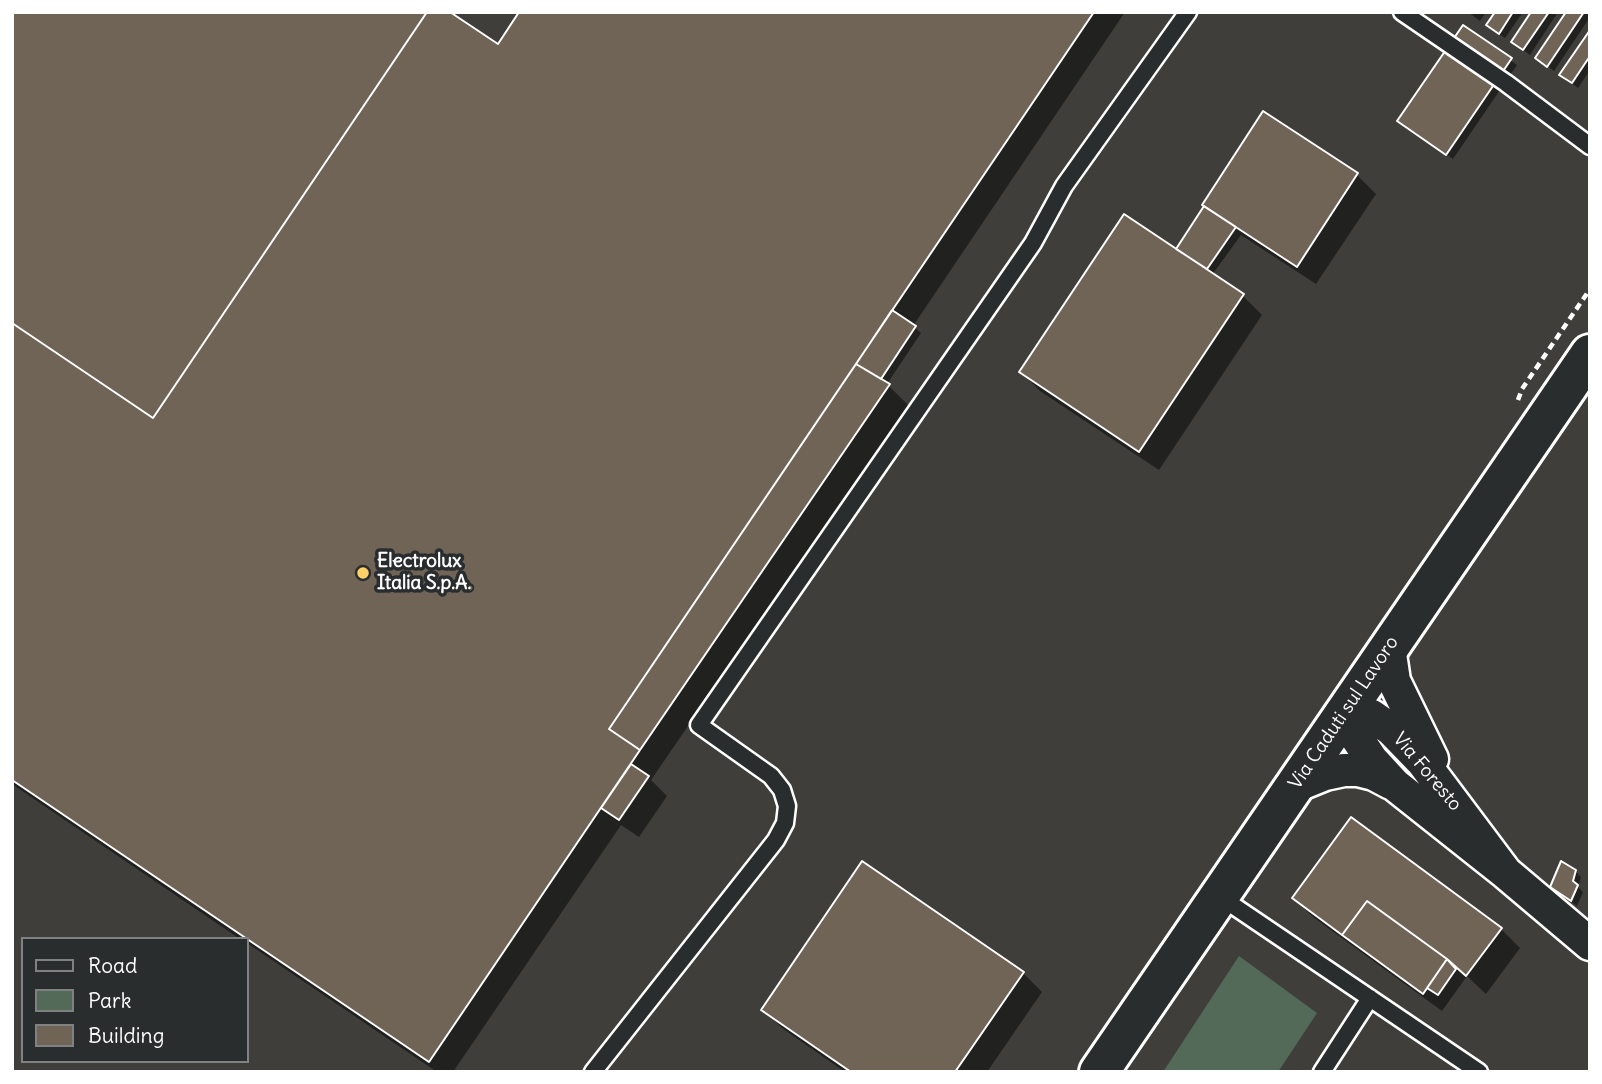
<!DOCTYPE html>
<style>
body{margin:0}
#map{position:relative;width:1602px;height:1084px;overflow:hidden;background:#2a2d2e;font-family:Delius,sans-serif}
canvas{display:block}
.frame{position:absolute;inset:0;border:14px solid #fff;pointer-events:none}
.legend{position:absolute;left:21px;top:937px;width:228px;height:126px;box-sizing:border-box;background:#2a2d2e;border:2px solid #7f8182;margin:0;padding:9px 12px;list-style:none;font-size:21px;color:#fff}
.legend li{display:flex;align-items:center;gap:14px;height:35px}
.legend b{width:35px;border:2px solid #7f8182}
</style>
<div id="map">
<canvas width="1602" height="1084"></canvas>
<div class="frame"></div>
<ul class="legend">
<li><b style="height:9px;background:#2a2d2e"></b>Road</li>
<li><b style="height:19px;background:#526a57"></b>Park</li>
<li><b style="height:19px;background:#6f6456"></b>Building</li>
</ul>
</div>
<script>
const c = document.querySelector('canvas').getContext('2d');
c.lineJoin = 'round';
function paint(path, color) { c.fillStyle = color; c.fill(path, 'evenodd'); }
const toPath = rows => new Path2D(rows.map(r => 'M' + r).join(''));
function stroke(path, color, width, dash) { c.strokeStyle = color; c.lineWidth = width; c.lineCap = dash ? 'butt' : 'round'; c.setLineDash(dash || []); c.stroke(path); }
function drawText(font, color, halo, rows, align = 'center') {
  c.font = font + ' Delius,sans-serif'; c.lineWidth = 7; c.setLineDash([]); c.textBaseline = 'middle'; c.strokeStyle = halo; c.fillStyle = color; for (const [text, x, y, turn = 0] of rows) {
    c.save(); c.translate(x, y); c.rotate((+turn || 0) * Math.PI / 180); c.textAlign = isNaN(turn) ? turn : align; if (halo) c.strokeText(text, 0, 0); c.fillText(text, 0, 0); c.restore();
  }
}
paint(toPath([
 [12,12,1590,12,1590,1072,12,1072],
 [23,939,247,939,247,1061,23,1061]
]), '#3f3e3a');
paint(toPath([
 [1239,956,1317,1013,1278,1072,1163,1072]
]), '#526a57');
paint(toPath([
 [12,12,498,47,521,12,1125,12,913,326,921,333,887,384,908,405,651,780,667,796,639,837,621,825,453,1072,437,1072,247,943,247,939,240,939,12,784],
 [1468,12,1486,12,1480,21],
 [1497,12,1523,12,1505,38,1494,31],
 [1533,12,1558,12,1530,55,1513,42],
 [1568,12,1590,12,1590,17,1554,71,1537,58],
 [1464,27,1517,65,1453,159,1400,121],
 [1590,33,1590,70,1578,88,1561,75],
 [1357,175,1376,194,1316,284,1241,235,1212,275,1243,296,1262,315,1159,470,1040,391,1021,372,1182,256,1178,249],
 [1575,871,1581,877,1578,887,1583,892,1577,906,1552,887],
 [1294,898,1501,929,1520,948,1486,994,1467,976,1442,1011,1313,917],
 [1023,973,1042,992,987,1072,845,1072,782,1028,763,1009]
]), '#0007');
const building = toPath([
 [12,12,427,12,153,418,12,323,12,12],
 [427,12,450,12,498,44,519,12,1094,12,609,729,640,750,429,1062,12,780,12,323,153,418,427,12],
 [1495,12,1513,12,1499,34,1486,25,1495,12],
 [1531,12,1549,12,1523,50,1511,42,1531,12],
 [1566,12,1584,12,1547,67,1535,58,1566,12],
 [1463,25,1512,58,1446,155,1397,121,1463,25],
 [1590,30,1590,56,1572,83,1559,75,1590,30],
 [1263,111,1358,173,1297,267,1202,205,1263,111],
 [1204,206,1236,227,1207,269,1176,249,1204,206],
 [1124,214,1244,294,1139,452,1019,372,1124,214],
 [892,310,916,326,881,379,856,364,892,310],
 [856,364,890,384,640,750,609,729,856,364],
 [631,764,649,776,619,820,601,808,631,764],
 [1351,817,1502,928,1466,976,1447,959,1367,901,1342,935,1292,898,1351,817],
 [862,861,1024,972,955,1072,851,1072,761,1010,862,861],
 [1561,861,1576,870,1573,881,1578,885,1571,901,1550,887,1561,861],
 [1367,901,1447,959,1423,994,1342,935,1367,901],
 [1447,959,1456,969,1438,995,1427,988,1447,959]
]);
paint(building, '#6f6456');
stroke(building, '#fff', 2);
const service = toPath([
 [1402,12,1506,83,1590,146],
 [1219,896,1479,1072],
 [593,1072,776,840,785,823,787,806,782,790,771,776,699,725,1033,243,1064,186,1188,12],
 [1322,1072,1370,998]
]);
const minor = toPath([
 [1389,647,1394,681,1432,759],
 [1293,787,1325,774,1344,770,1358,770,1374,774,1391,783],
 [1506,873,1422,761,1392,730,1372,716,1359,710,1345,712,1357,738,1371,759,1395,785,1506,873,1590,944]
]);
const tertiary = toPath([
 [1099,1072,1590,354]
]);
stroke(service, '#fff', 21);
stroke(minor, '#fff', 37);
stroke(tertiary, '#fff', 44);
stroke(toPath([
 [1518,400,1522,389,1590,289]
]), '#fff', 4.5, [7, 5]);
stroke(service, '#2a2d2e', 16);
stroke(minor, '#2a2d2e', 32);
stroke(tertiary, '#2a2d2e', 38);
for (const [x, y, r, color] of [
 [363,573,7,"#ffd166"]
]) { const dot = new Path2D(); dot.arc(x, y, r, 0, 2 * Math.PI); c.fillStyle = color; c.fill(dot); stroke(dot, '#2a2d2e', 2.5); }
drawText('bold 19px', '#fff', '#2a2d2e', [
 ["Electrolux",377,562],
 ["Italia S.p.A.",377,584]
], 'left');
drawText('19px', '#fff', '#2a2d2e', [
 ["Via Caduti sul Lavoro",1344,713,-56],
 ["Via Foresto",1427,772,50]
]);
</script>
